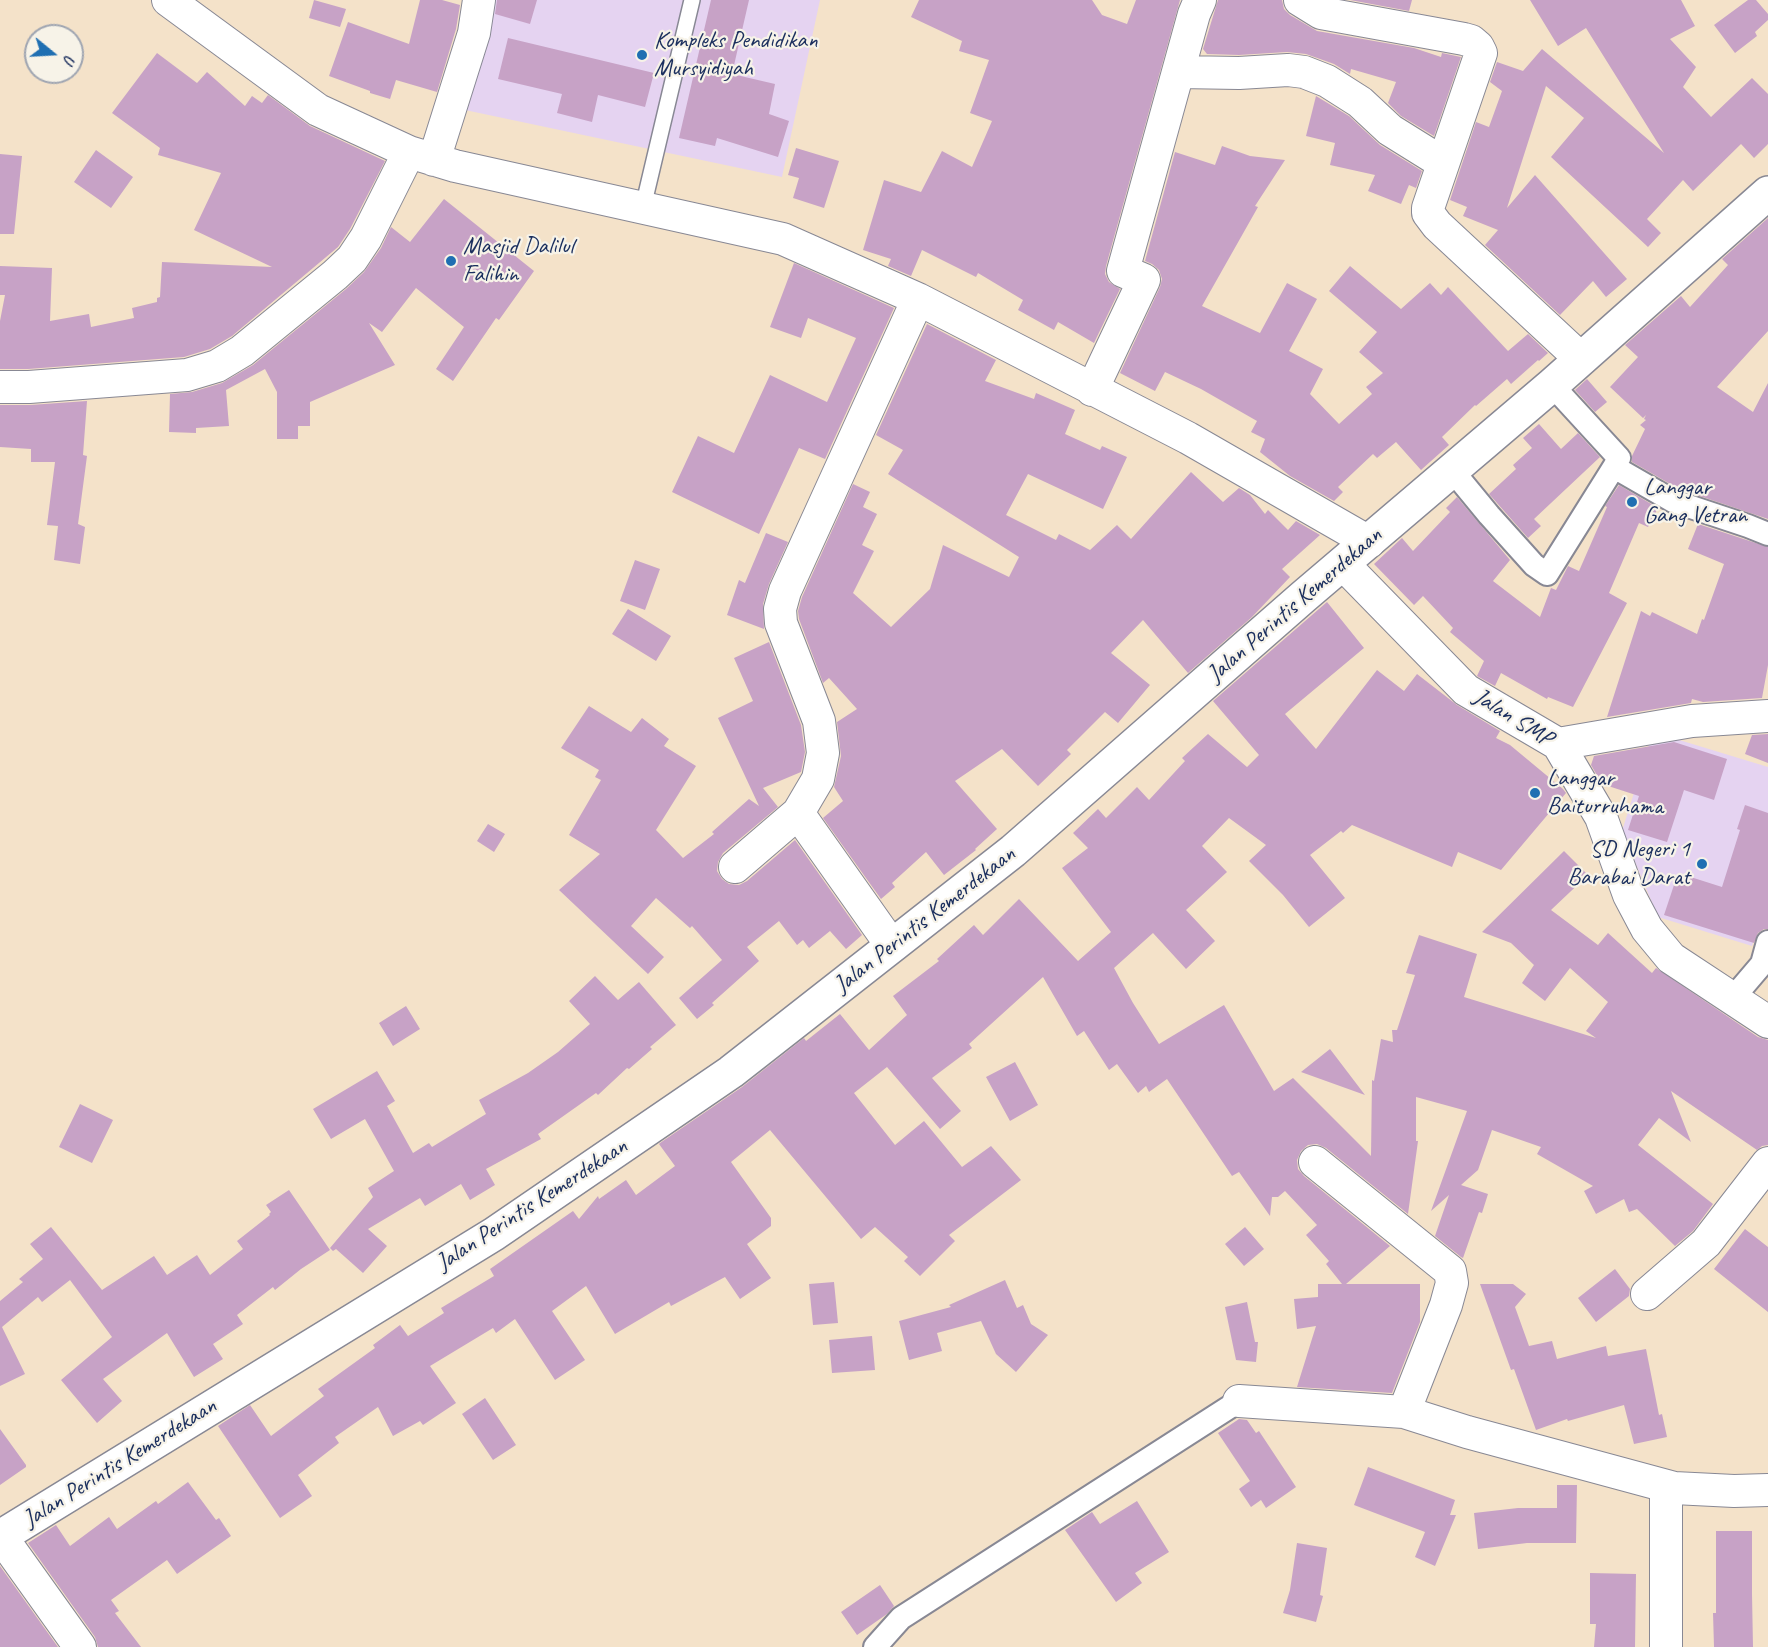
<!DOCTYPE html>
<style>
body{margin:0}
#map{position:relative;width:1768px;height:1647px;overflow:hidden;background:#f4e2c9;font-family:Caveat,sans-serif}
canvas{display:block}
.north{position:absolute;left:24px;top:24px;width:60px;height:60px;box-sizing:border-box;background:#f7f3e8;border:2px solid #9fa5b1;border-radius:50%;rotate:108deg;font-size:16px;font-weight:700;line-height:24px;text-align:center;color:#1b2f5e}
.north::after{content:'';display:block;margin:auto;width:21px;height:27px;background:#1f6fb2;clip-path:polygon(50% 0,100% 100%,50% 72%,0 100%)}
</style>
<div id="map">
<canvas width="1768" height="1647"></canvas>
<div class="north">U</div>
</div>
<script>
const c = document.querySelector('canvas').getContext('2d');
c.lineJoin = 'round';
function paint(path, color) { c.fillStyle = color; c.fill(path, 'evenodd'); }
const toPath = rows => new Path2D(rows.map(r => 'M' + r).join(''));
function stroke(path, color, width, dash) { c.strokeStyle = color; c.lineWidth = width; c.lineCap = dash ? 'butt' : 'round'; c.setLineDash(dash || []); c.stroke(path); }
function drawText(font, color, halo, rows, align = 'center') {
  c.font = font + ' Caveat,sans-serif'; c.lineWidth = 4.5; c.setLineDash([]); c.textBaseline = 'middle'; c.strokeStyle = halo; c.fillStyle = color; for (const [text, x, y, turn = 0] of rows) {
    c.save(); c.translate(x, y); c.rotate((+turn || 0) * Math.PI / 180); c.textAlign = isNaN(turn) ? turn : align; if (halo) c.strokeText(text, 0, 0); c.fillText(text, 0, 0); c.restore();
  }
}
paint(toPath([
 [488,0,820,0,782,177,465,110],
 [1653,732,1768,767,1768,896,1752,946,1658,917,1622,831]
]), '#e5d3f1');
paint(toPath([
 [314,0,346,9,340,27,309,18],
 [420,0,442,0,460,5,456,29,437,92,396,80,390,99,370,93,370,91,329,76,348,22,409,44],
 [497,0,537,0,530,24,495,14],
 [711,0,749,0,732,74,775,84,769,114,789,121,778,157,717,138,715,146,679,138],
 [919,0,1092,0,1102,15,1127,24,1136,0,1180,0,1106,266,1105,274,1109,282,1120,289,1094,343,1058,322,1054,330,1018,310,1023,300,978,273,976,277,922,250,911,276,888,266,891,259,863,250,884,180,921,192,942,151,972,167,992,121,970,113,989,60,959,51,962,41,911,17],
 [1218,0,1282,0,1284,9,1290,15,1317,31,1414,48,1441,57,1442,53,1461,57,1434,136,1401,116,1388,103,1396,82,1351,69,1350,74,1334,64,1306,54,1287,52,1239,55,1207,54,1203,49],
 [1350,0,1412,0,1409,11],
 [1530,0,1681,0,1695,26,1670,39,1696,67,1683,87,1711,117,1752,78,1768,94,1768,144,1754,158,1741,144,1693,191,1683,180,1647,219,1661,233,1648,247,1551,157,1584,118,1546,86,1507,208,1535,175,1627,279,1606,297,1593,281,1560,315,1485,245,1498,230,1463,216,1467,207,1450,200,1476,122,1489,127,1502,91,1490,82,1497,62,1523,71,1542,49,1664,153,1586,28,1558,46],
 [1748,0,1756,0,1768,14,1768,20,1755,32,1757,36,1735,53,1714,25],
 [508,38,654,73,645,107,598,95,592,122,557,113,562,94,498,79],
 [157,53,197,83,207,72,245,106,252,96,262,103,268,95,310,126,385,161,350,229,338,247,232,336,210,349,184,357,28,369,0,369,0,321,5,295,0,295,0,266,52,268,50,321,89,314,91,327,134,318,132,308,157,302,157,298,160,297,162,262,272,267,194,230,221,173,158,155,160,148,112,113],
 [1316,96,1349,116,1380,145,1422,171,1416,188,1409,185,1401,204,1368,191,1375,175,1330,165,1335,143,1306,136],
 [1222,146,1250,156,1285,160,1255,206,1258,207,1202,306,1260,333,1287,283,1317,299,1289,351,1323,369,1310,394,1339,424,1372,394,1366,387,1383,373,1359,352,1377,332,1329,291,1350,266,1401,309,1430,283,1441,295,1448,287,1508,351,1528,334,1548,353,1539,361,1538,360,1511,384,1507,379,1476,406,1475,405,1442,437,1449,445,1421,470,1396,442,1377,458,1373,454,1338,487,1343,492,1334,501,1290,476,1260,452,1265,439,1251,432,1257,421,1201,389,1165,372,1155,391,1120,373,1160,287,1162,279,1159,270,1152,264,1145,261,1175,152,1215,165],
 [796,148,839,161,824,208,793,198,799,178,788,175],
 [96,150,133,177,111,208,74,182],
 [0,154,22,156,14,234,0,234],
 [444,199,534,271,499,320,496,318,453,381,436,369,464,327,416,288,382,332,369,323,395,365,310,402,310,426,298,426,298,439,277,439,277,392,265,369,226,390,229,426,196,428,196,433,169,432,170,394,192,392,222,383,253,365,346,289,364,272,381,248,391,227,410,242],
 [1768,218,1768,331,1717,387,1753,412,1768,383,1768,519,1679,489,1632,462,1632,456,1645,429,1640,425,1646,420,1644,419,1646,415,1643,418,1610,387,1638,357,1625,345,1681,296,1690,307,1728,265,1722,259],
 [794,263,894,308,825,459,799,448,759,534,672,492,698,436,734,453,770,375,827,402,856,338,808,318,801,338,770,327],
 [927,324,996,360,985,381,1034,399,1036,393,1075,410,1065,434,1100,450,1102,446,1127,457,1103,509,1028,474,1006,515,1056,540,1059,534,1090,550,1117,525,1131,539,1191,472,1223,502,1239,488,1250,495,1265,514,1268,510,1288,530,1296,521,1320,535,1282,569,1290,577,1252,617,1188,673,1143,620,1111,653,1150,685,1118,723,1105,712,1067,750,1071,754,1038,786,1002,749,955,781,997,829,975,849,976,850,944,875,926,852,892,883,895,887,881,899,823,818,843,801,834,787,841,756,837,722,857,709,829,678,823,683,799,619,798,611,802,597,853,484,870,492,863,507,877,514,862,545,874,551,853,593,891,627,930,589,943,545,1009,577,1019,557,888,474,903,450,876,435],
 [1587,379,1607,402,1595,412,1575,390],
 [87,401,83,455,87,456,78,524,85,527,80,564,54,560,58,526,47,525,55,462,31,462,31,449,0,447,0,405,30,405],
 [1539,424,1561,449,1578,433,1600,457,1534,519,1541,526,1528,538,1489,494,1516,469,1513,465,1532,448,1523,438],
 [1619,485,1658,508,1648,527,1639,523,1609,593,1627,603,1573,707,1548,697,1547,699,1501,673,1495,686,1477,676,1484,661,1450,632,1453,628,1423,596,1414,605,1374,564,1402,538,1413,551,1450,512,1446,508,1457,497,1510,560,1493,581,1540,617,1551,588,1556,590,1568,566,1579,571,1607,507,1605,506],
 [1698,524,1768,547,1768,665,1762,698,1703,702,1692,699,1691,703,1607,717,1641,611,1650,616,1652,612,1697,634,1702,619,1704,620,1724,564,1688,549],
 [766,533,788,542,769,584,763,604,764,629,727,615,739,580,745,583],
 [635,560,660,569,645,610,620,601],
 [1327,602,1364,648,1285,714,1316,749,1377,670,1404,691,1417,674,1457,705,1500,731,1496,738,1510,745,1563,789,1566,793,1501,870,1458,852,1452,867,1352,825,1343,833,1341,831,1310,855,1345,898,1309,927,1283,895,1249,861,1266,845,1229,818,1202,846,1227,872,1186,910,1215,941,1186,969,1153,933,1114,968,1133,1003,1159,1044,1224,1005,1274,1091,1293,1078,1371,1156,1372,1080,1374,1081,1381,1039,1393,1042,1392,1030,1397,1030,1415,975,1406,973,1419,935,1477,954,1464,997,1596,1038,1586,1031,1608,1002,1570,968,1545,1001,1522,983,1534,965,1511,943,1482,932,1564,851,1588,875,1551,910,1598,945,1608,933,1652,973,1656,968,1758,1037,1768,1040,1768,1145,1762,1146,1757,1150,1671,1091,1691,1142,1659,1118,1638,1145,1713,1204,1693,1231,1675,1246,1637,1209,1629,1212,1624,1199,1596,1214,1584,1191,1593,1186,1537,1154,1541,1147,1492,1130,1478,1170,1461,1185,1488,1194,1482,1213,1479,1212,1463,1258,1461,1257,1435,1236,1449,1195,1431,1211,1467,1111,1416,1097,1416,1141,1418,1141,1408,1214,1326,1148,1317,1144,1308,1145,1301,1151,1297,1160,1298,1169,1304,1176,1390,1246,1346,1284,1420,1284,1420,1322,1392,1393,1297,1387,1316,1326,1297,1329,1294,1299,1318,1297,1318,1284,1342,1284,1326,1264,1329,1261,1306,1235,1317,1225,1285,1191,1278,1197,1272,1197,1270,1216,1239,1172,1232,1176,1167,1079,1149,1092,1146,1086,1138,1093,1117,1064,1109,1070,1084,1031,1077,1036,1043,977,969,1044,972,1048,932,1078,961,1111,940,1129,887,1067,854,1093,895,1145,924,1121,962,1167,991,1146,1021,1180,949,1235,955,1241,920,1276,904,1261,908,1257,875,1227,861,1239,770,1130,731,1162,771,1218,771,1226,747,1244,771,1278,740,1299,725,1277,671,1306,669,1302,615,1334,586,1286,552,1311,585,1360,555,1380,515,1319,496,1333,493,1328,430,1366,456,1403,423,1425,420,1421,393,1436,378,1407,335,1437,339,1443,298,1475,312,1496,280,1518,218,1426,250,1405,271,1436,324,1396,318,1389,375,1348,373,1345,400,1325,408,1336,444,1313,441,1308,494,1276,490,1269,573,1211,579,1219,598,1196,599,1199,626,1180,636,1195,675,1166,659,1144,660,1143,742,1087,804,1038,806,1041,840,1014,869,1050,907,1015,893,996,939,961,937,959,974,925,983,935,1019,899,1078,961,1111,932,1062,868,1088,848,1073,833,1098,809,1106,818,1137,787,1149,800,1185,761,1182,758,1208,734,1247,767,1259,755,1213,701],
 [628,609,671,636,656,661,612,634],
 [769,642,801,725,805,752,801,772,763,788,778,807,723,853,718,862,717,871,722,879,729,884,739,885,747,881,795,840,862,935,846,949,830,931,809,948,803,940,797,945,779,921,747,947,759,961,712,1003,714,1005,697,1019,679,998,722,960,692,926,690,928,656,898,631,926,664,957,648,974,559,890,600,854,569,835,601,780,595,777,599,770,561,748,589,706,631,732,642,718,669,739,664,746,696,766,656,830,683,858,714,834,712,832,749,799,759,806,718,718,753,701,734,658],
 [1768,734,1768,763,1745,754,1752,735],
 [1674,742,1727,759,1714,800,1684,790,1667,842,1628,830,1639,796,1602,784,1591,765,1594,756],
 [1745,805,1768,813,1768,929,1764,929,1758,933,1754,943,1664,915,1678,873,1722,887,1740,830,1737,829],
 [488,824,505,834,494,852,477,841],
 [595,976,618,1000,639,982,676,1025,650,1047,652,1049,629,1069,627,1068,598,1095,596,1093,538,1134,541,1139,486,1169,495,1185,470,1200,461,1184,425,1206,420,1198,368,1229,387,1246,363,1273,336,1249,333,1251,330,1248,373,1197,368,1188,394,1171,365,1119,331,1139,313,1109,377,1071,395,1101,387,1106,413,1153,429,1143,432,1147,486,1114,479,1100,528,1073,558,1052,590,1024,569,1001],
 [406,1006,420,1029,393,1046,379,1023],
 [1330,1049,1365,1095,1301,1072],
 [1015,1062,1038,1105,1010,1121,986,1077],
 [80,1104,113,1120,92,1163,59,1147],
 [289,1190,330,1250,301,1269,275,1290,273,1287,237,1315,243,1324,213,1344,223,1359,194,1377,167,1333,103,1379,122,1401,97,1423,61,1380,112,1337,70,1280,42,1302,38,1297,2,1327,25,1374,0,1386,0,1301,23,1282,19,1279,43,1259,30,1244,51,1227,102,1290,154,1256,167,1275,197,1255,210,1275,243,1249,237,1241,270,1215,269,1214,271,1212,266,1205],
 [1245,1227,1264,1249,1244,1266,1225,1244],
 [1745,1229,1768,1247,1768,1312,1714,1269],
 [1615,1269,1630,1289,1629,1296,1596,1322,1578,1298],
 [1005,1280,1017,1308,1023,1305,1031,1324,1048,1335,1016,1372,996,1354,981,1321,937,1333,942,1351,909,1360,899,1321,951,1307,949,1305],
 [834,1282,838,1323,813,1325,809,1284],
 [1480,1284,1513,1284,1526,1294,1515,1307,1529,1346,1552,1341,1557,1359,1606,1346,1608,1356,1646,1349,1659,1415,1662,1414,1667,1437,1634,1444,1624,1405,1568,1421,1567,1419,1536,1430,1514,1369,1511,1370],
 [1247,1302,1255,1342,1258,1342,1256,1362,1236,1360,1225,1307],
 [872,1336,875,1370,832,1373,829,1340],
 [485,1398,516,1445,493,1460,462,1414],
 [1239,1419,1247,1420,1256,1433,1259,1431,1296,1487,1266,1508,1261,1500,1251,1507,1239,1489,1250,1481,1218,1433],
 [0,1429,26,1465,26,1467,0,1485],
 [1368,1467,1455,1500,1450,1515,1456,1515,1435,1566,1415,1557,1425,1532,1354,1505],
 [188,1482,216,1520,219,1518,231,1536,177,1574,167,1560,111,1600,119,1611,115,1613,141,1647,98,1647,95,1637,28,1543,56,1525,70,1546,109,1517,117,1529,156,1501,158,1504],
 [1557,1485,1577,1485,1576,1543,1527,1543,1478,1549,1474,1513,1518,1508,1557,1508],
 [1137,1501,1169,1552,1135,1573,1142,1583,1116,1602,1065,1530,1092,1512,1100,1524],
 [1716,1531,1752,1531,1752,1594,1753,1647,1714,1647,1713,1613,1716,1613],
 [1297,1543,1327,1548,1320,1595,1323,1596,1316,1622,1283,1613,1290,1590],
 [0,1566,58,1647,0,1647],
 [1590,1573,1636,1574,1635,1647,1594,1647,1596,1624,1590,1624],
 [880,1585,894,1606,887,1614,857,1635,841,1612]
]), '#c7a2c6');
const service = toPath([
 [643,207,692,0]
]);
const pedestrian = toPath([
 [1552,385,1619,458,1614,467,1673,501,1748,526,1768,534],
 [1452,470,1489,515,1534,565,1547,574,1614,467],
 [1733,998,1762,964,1768,942],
 [875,1647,901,1618,1239,1401]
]);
const minor = toPath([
 [168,0,318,110,409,152,455,166,783,239,918,299,1188,438,1369,542],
 [1300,0,1321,13,1464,39,1471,41,1478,47,1481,53,1428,208,1428,213,1437,225,1581,359],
 [1179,72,1239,73,1288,70,1304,72,1327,81,1360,102,1390,130,1443,163],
 [434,160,474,33,479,0],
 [0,387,29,387,187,375,217,366,242,351,335,275,352,259,366,238,409,152],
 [1092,390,1144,280,1123,271,1194,14,1200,0],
 [1343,564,1466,690,1558,744,1601,817,1629,895,1647,929,1671,958,1768,1022],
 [1558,744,1692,721,1768,716],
 [798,813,892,946],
 [735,867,798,813,818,779,823,753,819,721,781,623,780,609,785,591,918,299],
 [1315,1162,1450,1271,1452,1283,1446,1305,1404,1412],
 [1647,1294,1706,1243,1768,1163],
 [1239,1401,1404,1412,1467,1432,1674,1488,1734,1491,1768,1490],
 [1666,1486,1666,1647],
 [0,1535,80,1647]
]);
const secondary = toPath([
 [0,1537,494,1234,731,1072,1013,851,1303,597,1552,385,1768,193]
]);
stroke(service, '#888894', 18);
stroke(pedestrian, '#888894', 26);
stroke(minor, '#888894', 34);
stroke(secondary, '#888894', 36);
stroke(service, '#fff', 15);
stroke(pedestrian, '#fff', 22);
stroke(minor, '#fff', 32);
stroke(secondary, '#fff', 33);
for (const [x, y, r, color] of [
 [642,55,6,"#1f6fb2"],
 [451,261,6,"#1f6fb2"],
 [1632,502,6,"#1f6fb2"],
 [1535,793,6,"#1f6fb2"],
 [1702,864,6,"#1f6fb2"]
]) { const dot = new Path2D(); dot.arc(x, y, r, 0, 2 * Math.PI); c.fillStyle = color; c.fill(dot); stroke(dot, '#f7f3e8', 2); }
drawText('24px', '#1b2f5e', '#f7f3e8', [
 ["Kompleks Pendidikan",654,41],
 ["Mursyidiyah",654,69],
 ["Masjid Dalilul",463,247],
 ["Falihin",463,275],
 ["Langgar",1644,488],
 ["Gang Vetran",1644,516],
 ["Langgar",1547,779],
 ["Baiturruhama",1547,807],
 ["SD Negeri 1",1690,850,"right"],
 ["Barabai Darat",1690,878,"right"]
], 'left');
drawText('24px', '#1b2f5e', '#f7f3e8', [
 ["Jalan Perintis Kemerdekaan",1295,605,-41],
 ["Jalan SMP",1513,718,32],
 ["Jalan Perintis Kemerdekaan",925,920,-38],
 ["Jalan Perintis Kemerdekaan",532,1205,-33],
 ["Jalan Perintis Kemerdekaan",120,1463,-32]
]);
</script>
